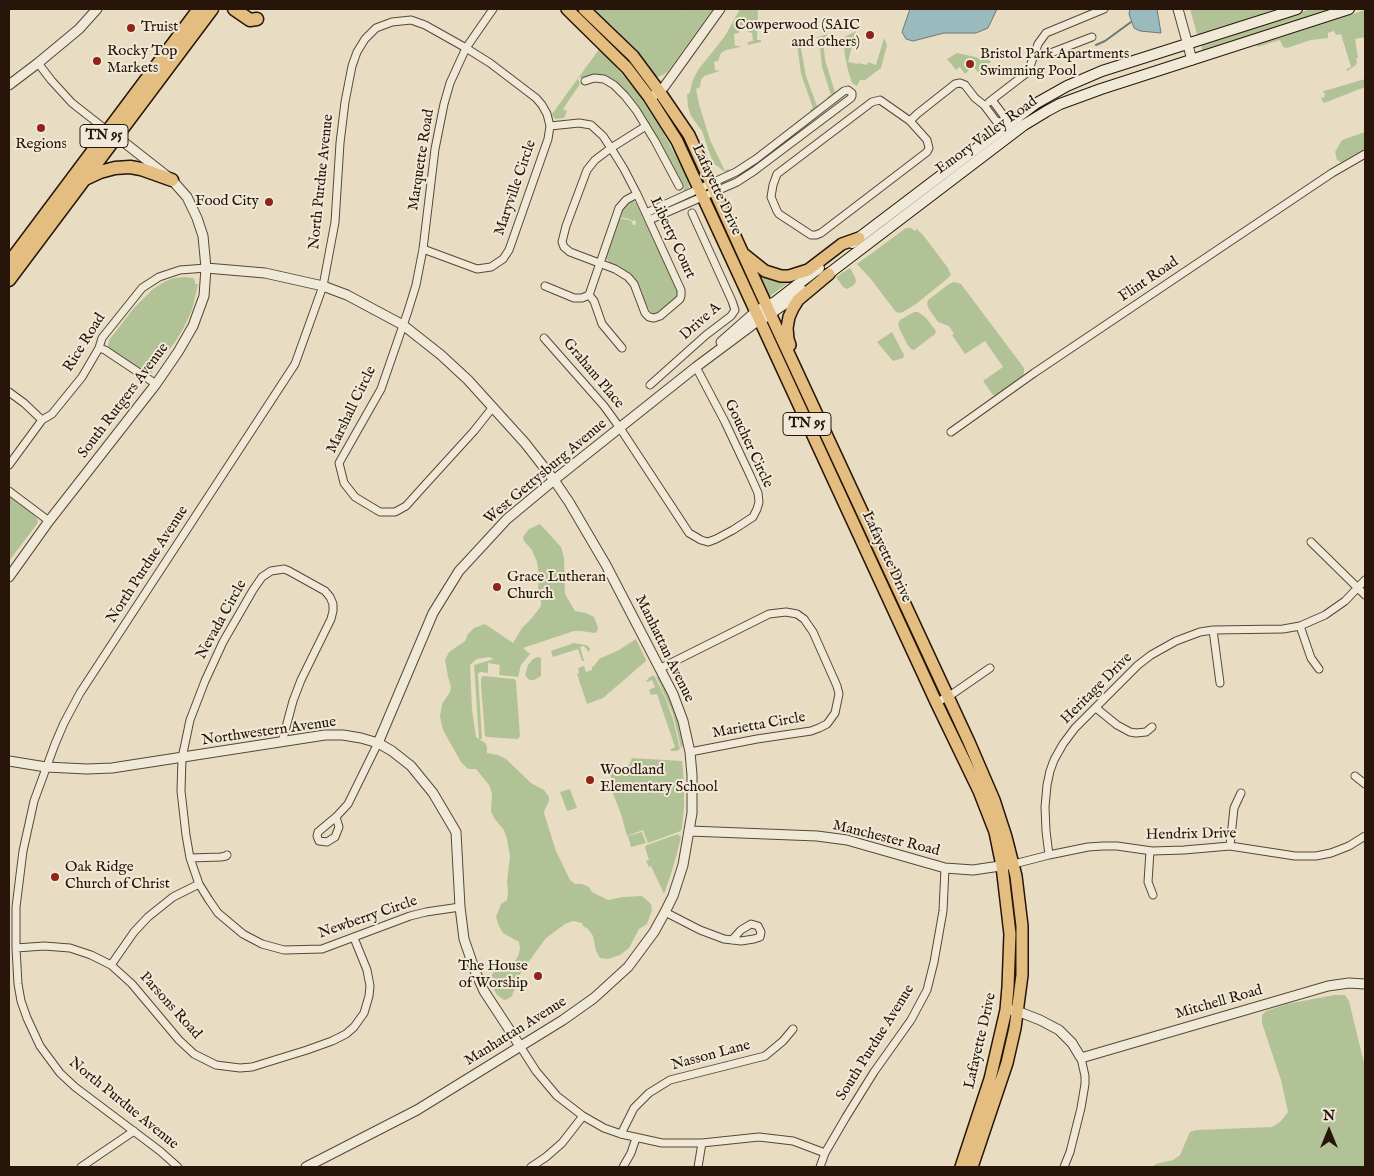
<!DOCTYPE html>
<style>
body{margin:0}
#map{position:relative;width:1374px;height:1176px;overflow:hidden;background:#e8ddc2;font-family:"IM FELL English",serif}
canvas{display:block}
.frame{position:absolute;inset:0;border:10px solid #271509;pointer-events:none}
.north{position:absolute;left:1304px;top:1106px;width:50px;height:50px;-webkit-text-stroke:4px #f0e9d7;paint-order:stroke;rotate:0deg;font-size:14px;font-weight:700;line-height:20px;text-align:center;color:#271509}
.north::after{content:'';display:block;margin:auto;width:18px;height:22px;background:#271509;clip-path:polygon(50% 0,100% 100%,50% 72%,0 100%)}
</style>
<div id="map">
<canvas width="1374" height="1176"></canvas>
<div class="frame"></div>
<div class="north">N</div>
</div>
<script>
const c = document.querySelector('canvas').getContext('2d');
c.lineJoin = 'round';
function paint(path, color) { c.fillStyle = color; c.fill(path, 'evenodd'); }
const toPath = rows => new Path2D(rows.map(r => 'M' + r).join(''));
function stroke(path, color, width, dash) { c.strokeStyle = color; c.lineWidth = width; c.lineCap = dash ? 'butt' : 'round'; c.setLineDash(dash || []); c.stroke(path); }
function drawText(font, color, halo, rows, align = 'center') {
  c.font = font + ' "IM FELL English",serif'; c.lineWidth = 4; c.setLineDash([]); c.textBaseline = 'middle'; c.strokeStyle = halo; c.fillStyle = color; for (const [text, x, y, turn = 0] of rows) {
    c.save(); c.translate(x, y); c.rotate((+turn || 0) * Math.PI / 180); c.textAlign = isNaN(turn) ? turn : align; if (halo) c.strokeText(text, 0, 0); c.fillText(text, 0, 0); c.restore();
  }
}
paint(toPath([
 [591,9,686,9,688,11,688,9,713,9,668,71,663,75,657,77,654,76],
 [740,9,758,9,757,40,761,40,761,42,748,45,748,42,753,41,752,33,748,32,747,28,739,28,739,33,734,34,735,46,740,46,740,47,726,50,721,53,718,61,714,62,715,70,720,71,704,76,701,80,700,87,696,89,699,104,710,140,725,171,728,169,731,171,725,172,713,163,702,131,691,116,688,107,687,94,690,93,692,82,698,70,725,36],
 [1190,9,1276,9,1201,35,1197,34],
 [1311,9,1331,9,1313,16,1203,51,1202,50,1201,44],
 [1365,10,1365,37,1355,39,1358,58,1356,58,1357,62,1356,65,1347,71,1346,69,1351,67,1341,34,1336,35,1334,31,1328,33,1328,38,1311,40,1287,48,1283,47,1280,40,1257,47,1257,45],
 [856,31,848,62,858,64,858,63,867,65,868,62,876,65,884,38,887,45,881,68,865,80,860,80,857,86,852,83,848,70,845,56,843,38],
 [828,34,827,36,823,38,825,60,835,92,840,91,828,99,827,97,831,95,822,67,819,38,815,38],
 [806,40,800,43,806,76,817,106,822,104,810,113,810,110,813,108,801,74,797,43,794,43],
 [600,48,636,91,660,127,684,171,688,181,689,187,689,189,684,191,677,177,617,84,591,76,583,78,580,77,578,79,580,84,563,109,567,111,564,118,556,119,553,117,552,114],
 [957,53,989,60,991,62,978,72,973,66,965,74,960,67,956,70,947,59],
 [1365,79,1365,87,1324,103,1322,101,1321,97,1324,98,1325,94,1323,92,1324,91],
 [1365,132,1365,149,1341,162,1337,160,1335,152,1342,140],
 [632,200,636,203,678,292,676,298,657,314,652,313,647,307,641,290,634,277,624,270,609,262,606,258,618,218,629,220,632,222,633,225,635,225,636,223,635,220,632,221,629,219,619,217,622,209,627,203],
 [906,228,911,228,915,231,917,229,923,235,948,268,951,275,947,279,916,304,903,312,899,313,896,312,870,278,857,264],
 [850,268,855,277,856,281,854,285,847,289,843,287,836,277],
 [758,272,792,280,769,297],
 [185,277,193,278,195,281,195,284,198,284,192,310,183,329,175,342,151,373,146,374,108,347,109,340,134,308,153,289,166,281,174,278],
 [954,282,961,284,1024,368,1024,373,1022,378,997,395,993,395,983,381,1003,367,985,341,965,354,952,335,954,334,949,326,938,322,929,309,927,304,928,300,949,284],
 [914,312,918,312,926,318,936,331,935,334,914,350,911,349,907,344,900,330,898,324,900,320],
 [892,332,904,355,903,358,893,361,892,360,877,342],
 [9,496,36,517,38,521,37,524,9,561],
 [540,524,561,547,564,558,565,594,575,611,586,613,594,617,598,628,597,632,595,633,581,631,574,631,523,648,530,654,521,665,518,677,499,675,500,665,488,663,488,673,480,672,478,674,482,739,479,739,474,665,494,659,489,657,477,659,470,665,472,710,476,737,485,743,487,747,487,753,498,755,506,759,531,783,544,790,549,797,549,801,545,809,544,813,556,851,570,880,575,884,582,884,589,887,592,892,608,900,623,897,642,896,651,904,652,910,647,924,639,929,629,948,620,955,608,959,600,958,596,951,593,936,588,929,583,926,582,923,573,921,565,924,546,938,540,946,520,974,512,996,508,999,504,1000,497,995,489,980,490,977,494,972,507,967,514,963,519,954,520,948,519,942,503,933,499,926,496,917,498,912,501,904,507,900,508,892,507,882,510,856,507,839,504,830,494,818,491,811,492,793,489,785,476,769,468,769,461,762,443,730,440,717,442,704,450,692,451,687,448,677,445,660,449,652,465,641,468,634,474,628,485,624,513,643,522,628,531,619,541,606,541,599,538,588,539,575,537,562,532,550,524,541,523,537,529,529],
 [636,639,646,660,646,661,603,698,587,704,577,674,579,673,578,668,584,666,586,672,592,670,592,667,594,666,599,659,619,650],
 [574,643,586,645,590,648,589,652,584,646,580,647,585,664,584,661,582,661,578,649,553,657,551,651],
 [538,657,541,658,541,676,534,680,529,680,525,675,528,665,533,659],
 [654,675,666,700,673,719,680,749,677,751,671,751,671,749,675,747,657,694,651,695,649,690,655,687,652,680,647,682,646,681,650,677],
 [483,676,514,679,516,681,520,736,518,739,487,737,485,736,481,684,481,678],
 [656,676,660,678,663,684,676,713,684,744,681,748,673,714],
 [632,758,682,761,684,783,684,807,682,828,681,831,648,843,643,830,627,836,621,814,610,786,614,785,609,772,610,771,629,765],
 [570,789,577,808,567,811,560,792],
 [642,832,646,843,631,847,628,836],
 [678,834,681,837,677,853,671,874,664,894,651,866,649,867,646,861,649,860,645,847,647,845],
 [1334,995,1345,995,1349,1001,1365,1067,1365,1167,1152,1167,1156,1164,1173,1160,1180,1155,1190,1132,1197,1130,1272,1127,1280,1122,1288,1112,1281,1080,1262,1023,1262,1015,1266,1011,1287,1004]
]), '#b2c297');
const water = toPath([
 [910,9,997,9,988,28,976,33,944,33,913,41,906,39,902,32,910,9],
 [1130,9,1157,9,1161,33,1140,31,1134,28,1129,14,1130,9]
]);
paint(water, '#9bbabd');
stroke(water, '#6d7875', 1);
stroke(toPath([
 [1096,45,1105,41,1131,22]
]), '#6d7875', 2);
const minor = toPath([
 [1035,52,1042,55,1048,54,1092,37],
 [38,63,51,80,72,103,109,132],
 [585,81,594,78,604,79,614,85,625,96,636,110,655,141,679,186],
 [989,102,1028,72,1038,44,1046,33,1104,9],
 [910,121,927,140,929,148,927,152,821,233,816,235,811,235,779,214,777,211,771,197,773,185,777,174,872,102,880,100,910,121,917,114,955,84,960,83,965,85,975,98,984,105,996,121,1004,123,1004,116,992,100],
 [550,126,579,123,591,125,603,136,611,148,624,169,637,194,681,290,681,296,680,299,660,316,654,318,649,317,645,313,634,284,628,277,615,269,570,252,564,247,562,242,566,226,587,170,595,160,611,148,646,126],
 [646,213,736,172,756,159,844,91,848,90,852,93,852,96,851,98,754,171,737,182,649,220],
 [545,286,574,298,582,298,589,295,619,208,626,200,637,194],
 [589,295,594,301,602,324,622,348],
 [544,338,604,406,620,428,689,533,701,540,708,542,716,539,733,530,753,517,757,509,759,502,758,493,750,475,725,422,696,367],
 [99,348,105,350,156,384],
 [650,385,706,335,731,316,735,310,732,301,692,213],
 [9,392,24,403,42,420],
 [493,407,474,431,423,487,406,506,395,512,380,512,355,497,344,483,339,463,381,389,408,311,416,285,423,249,435,149,444,104,450,83,466,48,493,9],
 [951,432,1034,373,1332,173,1365,154],
 [9,465,42,420,52,414,82,377,99,348,102,338,142,288,159,277,180,270,206,268],
 [9,491,49,521],
 [1311,542,1365,595],
 [1300,626,1311,658,1319,669],
 [1213,630,1220,683],
 [661,668,769,614,786,612,797,614,804,619,813,632,837,686,839,694,835,713,827,724,819,728,811,731,757,739,690,752],
 [936,702,948,697,990,668],
 [1096,708,1117,725,1130,732,1136,733,1146,732,1152,727],
 [282,742,293,701,301,680,331,619,333,611,333,604,330,597,325,591,289,571,284,569,271,571,262,577,253,590,223,642,205,681,190,720,182,758,181,791,186,835,190,858,199,884,209,900,218,913,243,934,262,944,284,950,322,949,410,916,426,912,460,907],
 [1355,776,1365,784],
 [336,817,339,827,335,837,327,842,319,841,317,836,318,832,336,817,348,804,378,743],
 [1230,846,1234,808,1241,793],
 [1150,851,1148,882,1153,895],
 [1049,855,1046,831,1045,807,1047,785,1050,771,1054,760,1063,744,1075,728,1138,665,1151,655,1176,641,1200,632,1213,630,1283,629,1300,626,1325,615,1345,601,1365,580],
 [190,858,221,857,226,856,227,855],
 [1014,864,1049,855,1088,847,1103,846,1117,846,1152,851,1184,850,1230,846,1295,856,1316,856,1331,853,1349,846,1365,836],
 [665,912,700,930,724,939,741,941,754,939,760,937,761,932,758,926,751,924,741,930,732,940],
 [16,948,44,946,70,948,91,955,111,965,132,984,179,1040,194,1054,216,1065,240,1068,252,1067,307,1050,332,1041,346,1034,354,1027,364,1013,369,996,370,986,367,970,354,938],
 [111,965,134,932,148,917,173,897,199,884],
 [520,1046,536,1071,557,1096,583,1116,604,1128,621,1134,662,1143,702,1143,759,1137,793,1141,825,1153],
 [621,1134,634,1108,649,1093,670,1080,765,1056,783,1041,793,1029],
 [81,1167,134,1131],
 [178,1167,160,1151,75,1087,60,1073,40,1046,27,1018,21,1001,18,984,16,948,16,907,23,851,34,801,55,744,64,723,80,693,295,364,323,286,335,222,340,143,345,102,352,66,357,52,365,39,376,28,392,22,411,20,425,25,466,48,490,63,536,98,542,105,547,114,550,126,548,139,509,250,503,259,491,267,477,269,423,249],
 [531,1167,546,1157,562,1143,583,1116],
 [623,1167,631,1153,636,1138],
 [698,1167,702,1143],
 [820,1167,825,1153,846,1117,874,1072,911,1020,927,990,934,962,943,911,945,868],
 [1064,1167,1070,1152,1081,1108,1085,1084,1085,1076,1081,1058]
]);
const tertiary = toPath([
 [1178,9,1192,60],
 [9,85,38,63,79,29,97,9],
 [654,95,664,87,720,9],
 [206,268,265,273,323,286,347,295,403,325,441,355,468,380,525,443,554,480,569,502,606,565,673,694,683,721,690,752,692,775,692,813,683,865,673,896,665,912,654,932,628,967,594,998,563,1020,417,1110,306,1167],
 [721,342,755,312],
 [9,577,49,521,156,384,178,352,193,326,204,296,206,268,203,236,197,218,187,197,172,180,116,136],
 [378,743,433,613,459,571,507,519,554,480,696,367,759,320],
 [9,761,46,767,87,769,112,768,325,735,343,735,361,738,378,743,392,751,411,766,433,793,456,832,460,907,464,939,475,971,484,991,520,1046],
 [690,831,817,836,847,840,945,868,973,870,1007,865],
 [1011,1010,1017,1011,1040,1020,1059,1030,1072,1043,1081,1058,1328,986,1349,983,1365,984]
]);
const secondary = toPath([
 [852,243,1035,104,1067,86,1102,71,1297,9],
 [823,278,1003,141,1024,125,1047,111,1060,104,1101,89,1349,9],
 [761,309,775,302,819,268],
 [765,317,803,291]
]);
const primary = toPath([
 [567,9,627,68,649,97,677,141,936,702,979,791,995,832,1002,866,1010,934,1008,987,1006,1010,990,1079,961,1167],
 [584,9,633,56,659,91,689,135,774,322,969,742,994,800,1006,837,1016,876,1022,926,1022,975,1015,1028,1007,1063,972,1167],
 [745,255,765,271,781,276,789,276,808,270,842,244,859,238],
 [790,345,788,339,787,328,789,317,793,308,798,300,829,274]
]);
const trunk = toPath([
 [234,9,250,20,257,19],
 [85,179,100,172,115,168,130,167,141,169,172,180],
 [9,263,199,9],
 [9,280,212,9]
]);
stroke(minor, '#574737', 9);
stroke(tertiary, '#574737', 11);
stroke(secondary, '#271509', 12);
stroke(primary, '#271509', 14);
stroke(trunk, '#271509', 15);
stroke(minor, '#f0e9d7', 7);
stroke(tertiary, '#f0e9d7', 9);
stroke(secondary, '#f0e9d7', 10);
stroke(primary, '#e4be81', 11);
stroke(trunk, '#e4be81', 12);
for (const [x, y, r, color] of [
 [131,28,5,"#8f2418"],
 [870,35,5,"#8f2418"],
 [97,61,5,"#8f2418"],
 [970,64,5,"#8f2418"],
 [41,128,5,"#8f2418"],
 [269,202,5,"#8f2418"],
 [497,587,5,"#8f2418"],
 [590,780,5,"#8f2418"],
 [55,877,5,"#8f2418"],
 [538,976,5,"#8f2418"]
]) { const dot = new Path2D(); dot.arc(x, y, r, 0, 2 * Math.PI); c.fillStyle = color; c.fill(dot); stroke(dot, '#f0e9d7', 2); }
for (const [x, y, w] of [
 [104,136,48],
 [807,424,48]
]) { const box = new Path2D(); box.roundRect(x - w / 2, y - 11.5, w, 23, 4); c.fillStyle = '#f0e9d7'; c.fill(box); stroke(box, '#271509', 1); }
drawText('bold 14px', '#271509', null, [
 ["TN 95",104,136],
 ["TN 95",807,424]
]);
drawText('15px', '#271509', '#f0e9d7', [
 ["Cowperwood (SAIC",860,26,"right"],
 ["and others)",860,43,"right"],
 ["Truist",141,28],
 ["Rocky Top",107,52],
 ["Markets",107,69],
 ["Bristol Park Apartments",980,55],
 ["Swimming Pool",980,72],
 ["Regions",41,145,"center"],
 ["Food City",259,202,"right"],
 ["Grace Lutheran",507,578],
 ["Church",507,595],
 ["Woodland",600,771],
 ["Elementary School",600,788],
 ["Oak Ridge",65,868],
 ["Church of Christ",65,885],
 ["The House",528,967,"right"],
 ["of Worship",528,984,"right"]
], 'left');
drawText('15px', '#271509', '#f0e9d7', [
 ["Emory Valley Road",987,136,-36],
 ["Marquette Road",422,160,-81],
 ["North Purdue Avenue",322,182,-84],
 ["Maryville Circle",516,188,-71],
 ["Lafayette Drive",716,190,65],
 ["Liberty Court",672,238,65],
 ["Flint Road",1149,280,-34],
 ["Drive A",701,322,-41],
 ["Rice Road",85,343,-58],
 ["Graham Place",593,374,50],
 ["South Rutgers Avenue",124,401,-53],
 ["Marshall Circle",352,410,-64],
 ["Goucher Circle",748,444,65],
 ["West Gettysburg Avenue",546,472,-40],
 ["Lafayette Drive",886,557,65],
 ["North Purdue Avenue",148,565,-57],
 ["Nevada Circle",222,620,-61],
 ["Manhattan Avenue",664,649,64],
 ["Heritage Drive",1097,689,-45],
 ["Marietta Circle",759,726,-10],
 ["Northwestern Avenue",269,732,-8],
 ["Hendrix Drive",1191,835,-1],
 ["Manchester Road",886,839,14],
 ["Newberry Circle",368,918,-19],
 ["Mitchell Road",1219,1003,-16],
 ["Parsons Road",170,1006,48],
 ["Manhattan Avenue",516,1032,-32],
 ["Lafayette Drive",981,1041,-77],
 ["South Purdue Avenue",876,1043,-58],
 ["Nasson Lane",711,1056,-15],
 ["North Purdue Avenue",123,1104,39]
]);
</script>
